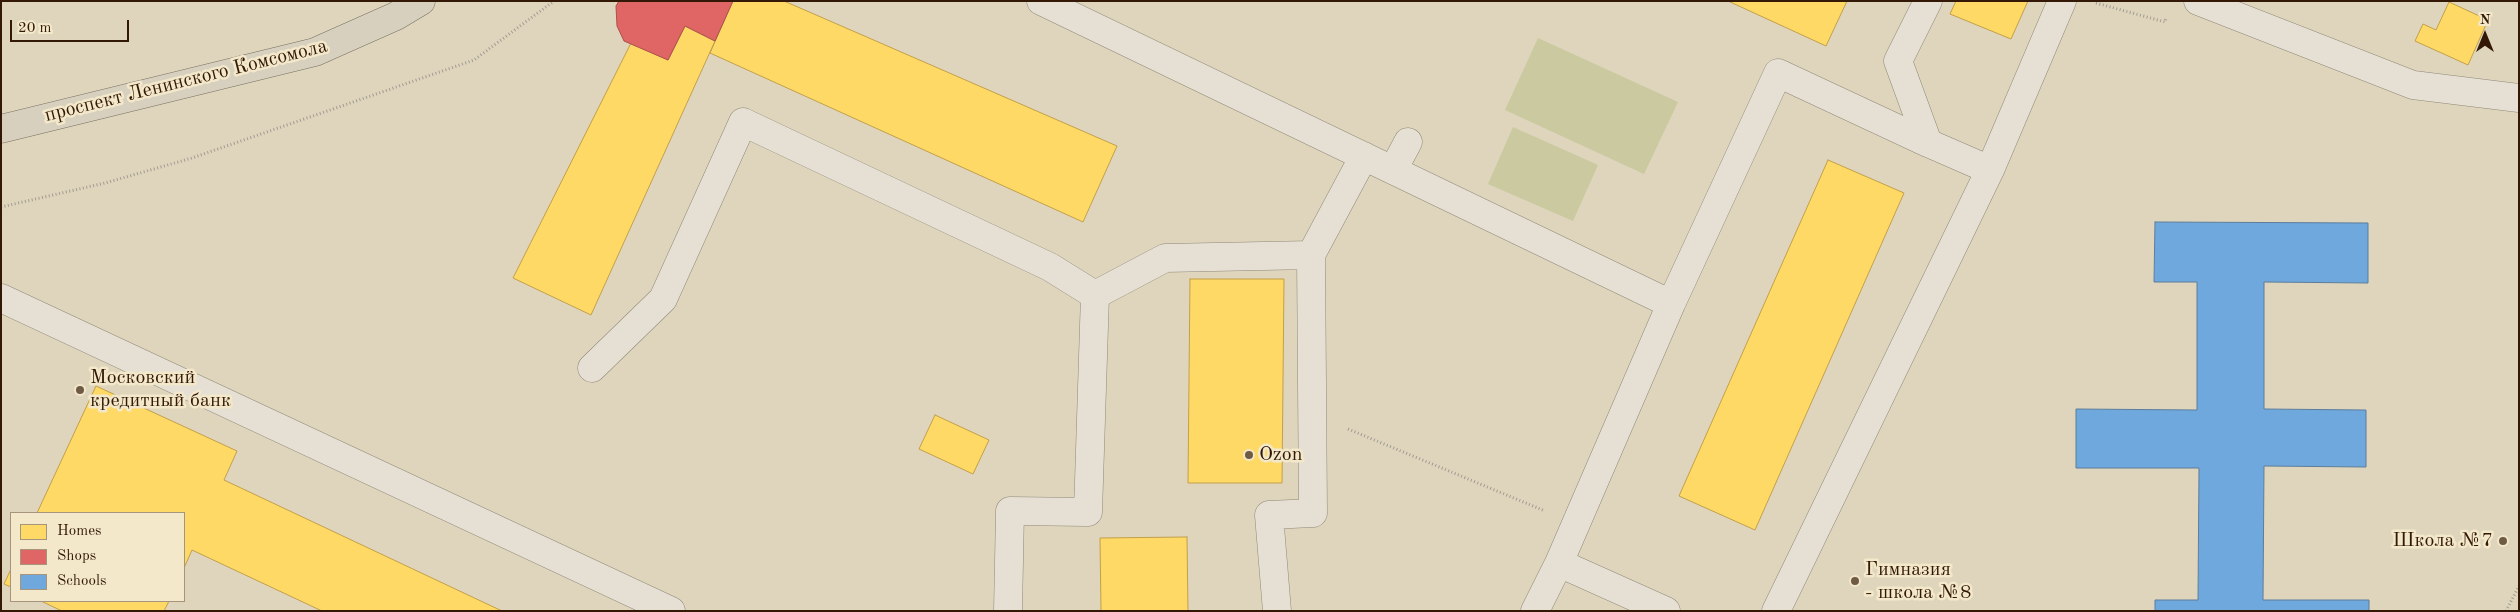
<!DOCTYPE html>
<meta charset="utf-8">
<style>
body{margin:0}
#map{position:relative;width:2520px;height:612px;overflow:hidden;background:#ded5bc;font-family:"Old Standard TT",serif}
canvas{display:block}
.frame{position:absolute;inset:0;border:2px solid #331806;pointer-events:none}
.legend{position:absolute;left:10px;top:512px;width:175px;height:90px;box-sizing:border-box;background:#f3e8ca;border:1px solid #a6957c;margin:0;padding:6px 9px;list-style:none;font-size:15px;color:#331806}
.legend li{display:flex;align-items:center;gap:10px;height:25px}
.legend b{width:25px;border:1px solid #a6957c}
.north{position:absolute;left:2460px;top:10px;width:50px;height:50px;-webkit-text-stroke:4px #f3e8ca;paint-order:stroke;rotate:0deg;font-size:14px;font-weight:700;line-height:20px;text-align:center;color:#331806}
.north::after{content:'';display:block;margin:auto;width:18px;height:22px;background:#331806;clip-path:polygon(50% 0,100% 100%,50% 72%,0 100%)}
.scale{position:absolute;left:10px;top:20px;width:119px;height:22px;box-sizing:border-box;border:2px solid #331806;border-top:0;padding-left:6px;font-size:15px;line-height:18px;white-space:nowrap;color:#331806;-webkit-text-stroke:4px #f3e8ca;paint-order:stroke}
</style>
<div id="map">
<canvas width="2520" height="612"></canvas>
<div class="frame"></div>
<ul class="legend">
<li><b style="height:14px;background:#ffd966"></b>Homes</li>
<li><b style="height:14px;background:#e06666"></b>Shops</li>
<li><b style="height:14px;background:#6fa8dc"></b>Schools</li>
</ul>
<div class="north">N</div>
<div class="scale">20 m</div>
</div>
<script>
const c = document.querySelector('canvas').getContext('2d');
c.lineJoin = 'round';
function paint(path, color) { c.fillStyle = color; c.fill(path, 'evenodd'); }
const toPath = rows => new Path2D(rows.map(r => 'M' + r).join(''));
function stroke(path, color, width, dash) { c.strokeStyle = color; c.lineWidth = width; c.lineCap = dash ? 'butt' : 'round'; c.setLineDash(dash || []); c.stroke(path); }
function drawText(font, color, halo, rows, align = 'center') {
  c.font = font + ' "Old Standard TT",serif'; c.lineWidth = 5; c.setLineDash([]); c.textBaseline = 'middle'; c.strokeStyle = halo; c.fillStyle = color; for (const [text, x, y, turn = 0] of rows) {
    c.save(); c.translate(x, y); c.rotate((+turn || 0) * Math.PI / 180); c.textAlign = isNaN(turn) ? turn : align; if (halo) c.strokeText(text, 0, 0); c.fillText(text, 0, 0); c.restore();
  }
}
paint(toPath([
 [1538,38,1678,102,1644,174,1505,110],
 [1513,127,1598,165,1573,221,1488,184]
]), '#cac99f');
const homes = toPath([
 [733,1,784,1,1117,146,1083,222,710,53,733,1],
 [1728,1,1847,1,1826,46,1728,1],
 [1956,1,2028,1,2011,39,1950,14,1956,1],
 [2449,2,2488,20,2468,65,2415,41,2423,24,2436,30,2449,2],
 [685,26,715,41,591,315,513,278,630,45,631,43,668,60,685,26],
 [1828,160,1904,193,1755,530,1679,496,1828,160],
 [1190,279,1284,279,1282,483,1188,483,1190,279],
 [96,386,237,451,224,480,502,611,322,611,192,550,184,568,184,513,37,513,96,386],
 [935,415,989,440,973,474,919,449,935,415],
 [1187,537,1188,611,1101,611,1100,538,1187,537],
 [11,569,11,587,4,584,11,569],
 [41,601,169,601,164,611,62,611,41,601]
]);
paint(homes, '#ffd966');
stroke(homes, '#c29f49', 1);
const shops = toPath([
 [619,1,733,1,715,41,685,26,668,60,624,41,617,26,616,6,619,1]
]);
paint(shops, '#e06666');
stroke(shops, '#ac4f49', 1);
const schools = toPath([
 [2155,222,2368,223,2368,283,2264,282,2264,409,2366,410,2366,467,2264,466,2263,600,2369,600,2369,611,2155,611,2155,600,2198,600,2199,468,2076,468,2076,409,2197,410,2197,282,2154,282,2155,222]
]);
paint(schools, '#6fa8dc');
stroke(schools, '#5d7d9c', 1);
const minor = toPath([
 [1041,1,1671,304,1778,73,1928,143,1898,61,1928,1],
 [2198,1,2413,85,2519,98],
 [1928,143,1990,170],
 [1393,170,1408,142],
 [1095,295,1165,258,1311,255],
 [1,298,671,611],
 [592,368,663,299,743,122,1050,267,1095,295],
 [1008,611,1010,511,1088,512,1095,295],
 [1277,611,1269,515,1313,513,1311,255,1364,156],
 [1535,611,1559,563],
 [1666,611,1559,563,1671,304],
 [1776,611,1990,170,2062,1]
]);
const major = toPath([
 [1,129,315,52,396,16,421,1]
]);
stroke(minor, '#918878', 29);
stroke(major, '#786f60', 29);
stroke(toPath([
 [2096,3,2165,22,2166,17],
 [1,207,105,183,192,158,474,60,554,1],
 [1348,429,1545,511],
 [2506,611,2519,586]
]), '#a29c92', 3, [1, 2.5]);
stroke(minor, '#e5e0d3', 28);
stroke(major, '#d8d0bf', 28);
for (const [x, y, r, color] of [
 [80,390,5,"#6f5a46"],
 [1249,455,5,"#6f5a46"],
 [2503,541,5,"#6f5a46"],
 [1855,581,5,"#6f5a46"]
]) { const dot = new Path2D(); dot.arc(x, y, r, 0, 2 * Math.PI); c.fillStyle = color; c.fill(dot); stroke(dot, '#f3e8ca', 2); }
drawText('20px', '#331806', '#f3e8ca', [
 ["проспект Ленинского Комсомола",186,81,-14]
]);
drawText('20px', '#331806', '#f3e8ca', [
 ["Московский",90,378],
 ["кредитный банк",90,401],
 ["Ozon",1259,455],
 ["Школа №7",2493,541,"right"],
 ["Гимназия",1865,570],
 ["- школа №8",1865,593]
], 'left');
</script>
